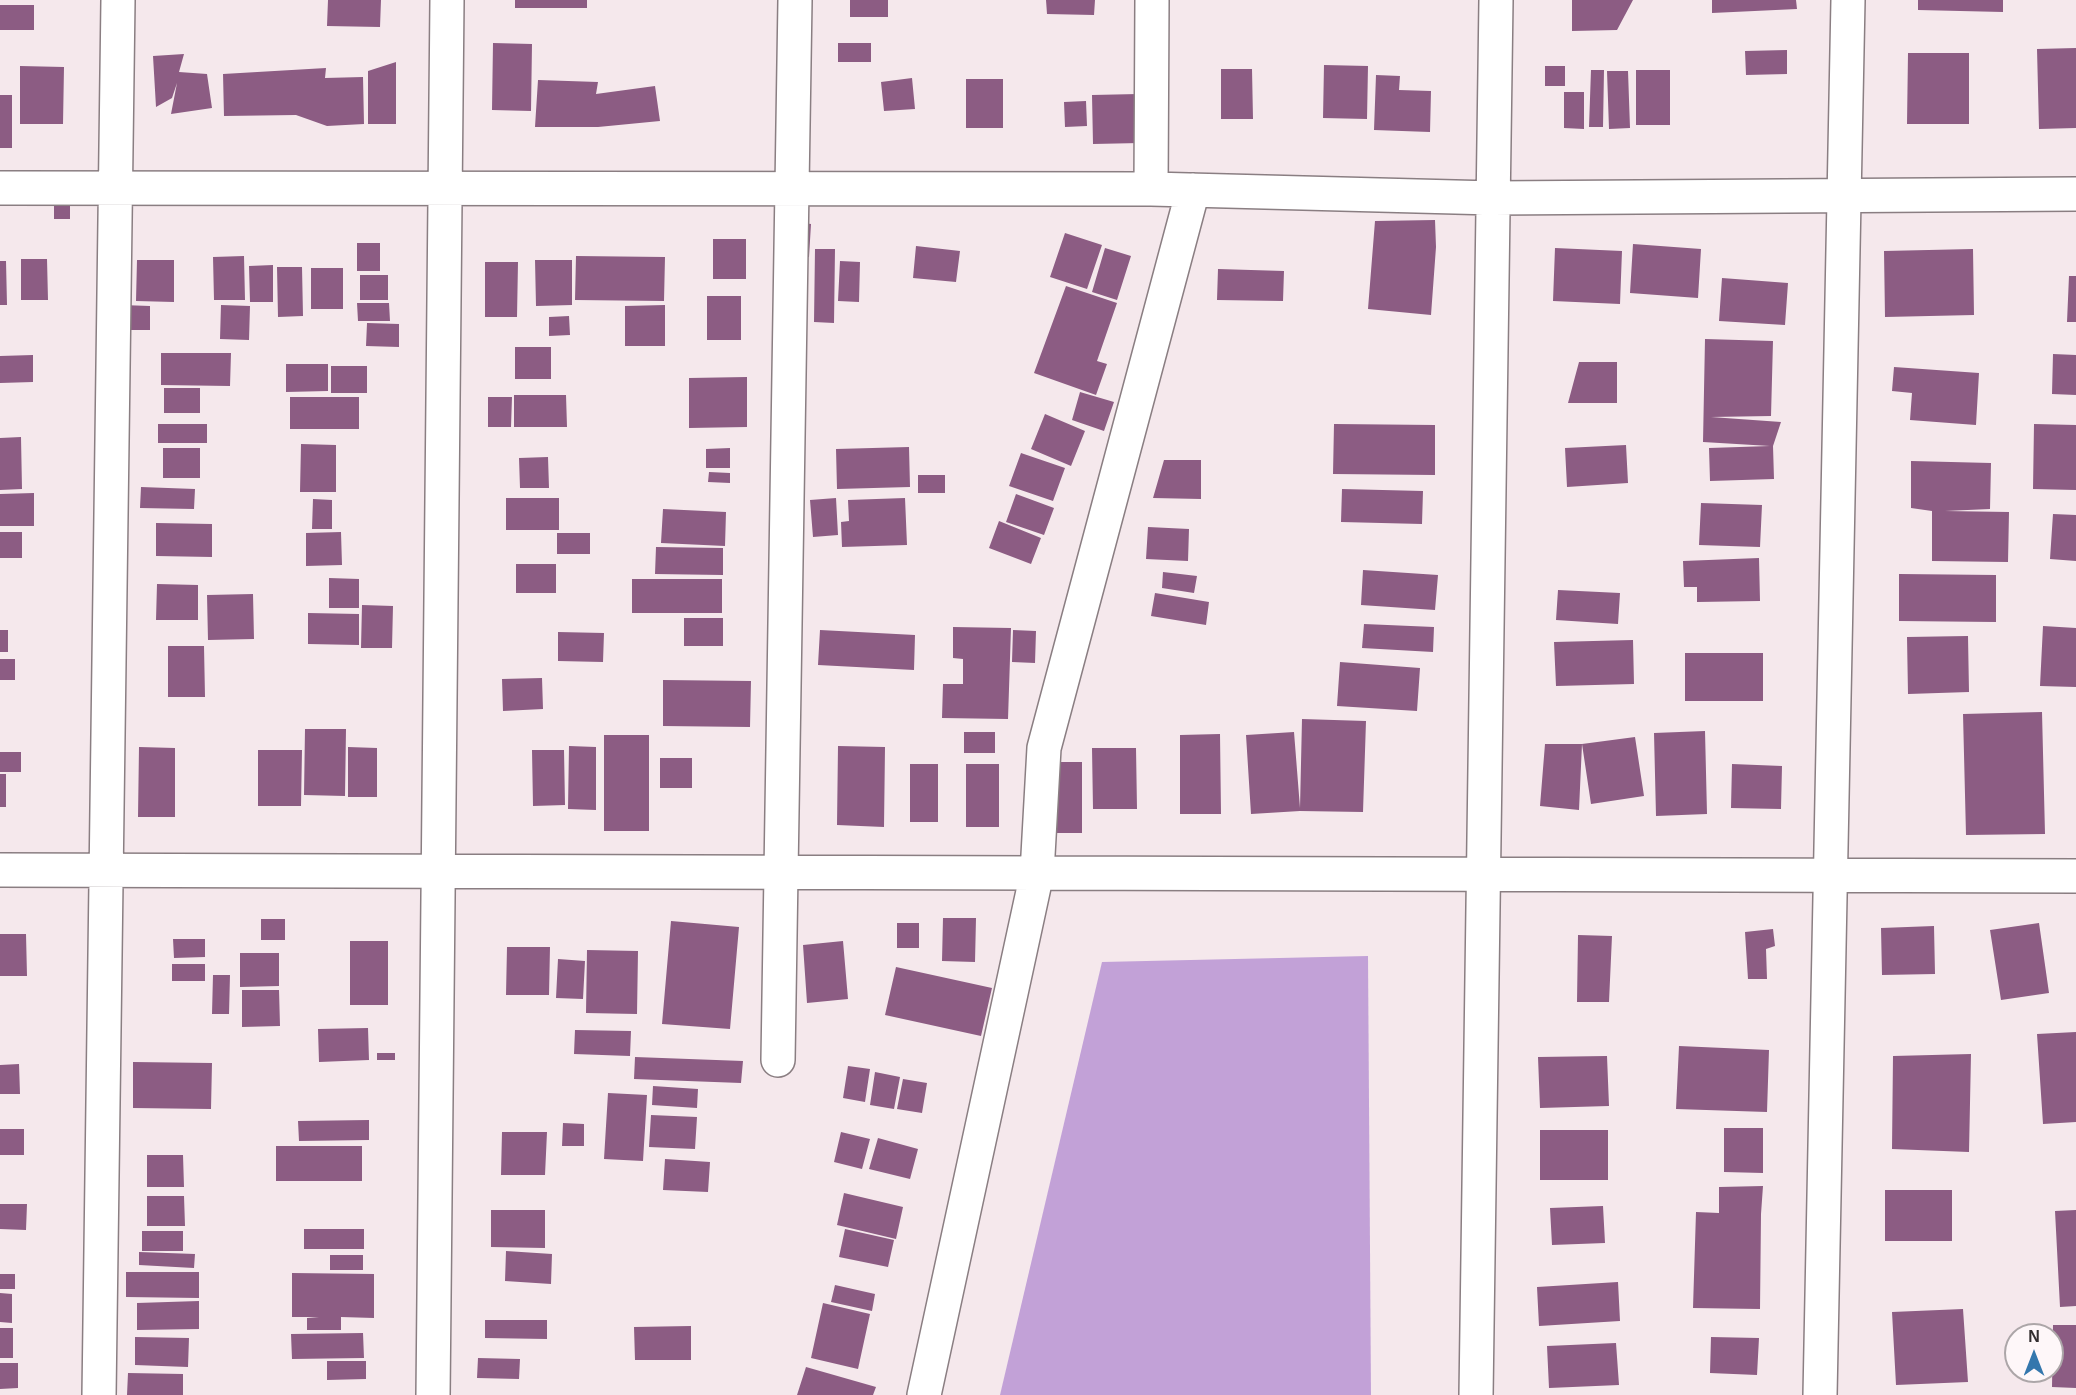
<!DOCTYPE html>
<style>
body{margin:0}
#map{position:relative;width:2076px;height:1395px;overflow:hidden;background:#f5e8ec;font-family:Arial,sans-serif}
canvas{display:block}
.north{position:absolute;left:2004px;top:1323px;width:60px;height:60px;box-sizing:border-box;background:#fef7f9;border:2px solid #aca6a8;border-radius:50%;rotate:0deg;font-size:16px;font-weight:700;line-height:24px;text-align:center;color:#322d2f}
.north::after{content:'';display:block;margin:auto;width:21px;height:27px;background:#3477ad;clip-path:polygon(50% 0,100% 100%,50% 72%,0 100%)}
</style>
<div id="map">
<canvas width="2076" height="1395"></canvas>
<div class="north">N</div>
</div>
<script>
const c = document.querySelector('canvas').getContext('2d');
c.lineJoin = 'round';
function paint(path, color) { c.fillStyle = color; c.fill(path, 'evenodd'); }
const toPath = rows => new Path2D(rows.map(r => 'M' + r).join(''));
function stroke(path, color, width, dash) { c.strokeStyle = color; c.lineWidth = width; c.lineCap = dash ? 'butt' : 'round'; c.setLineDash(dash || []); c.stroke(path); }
paint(toPath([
 [1368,956,1371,1395,1000,1395,1102,962]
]), '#c2a1d7');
paint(toPath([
 [328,0,381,0,380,27,327,26],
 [515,0,587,0,587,8,515,8],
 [850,0,888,0,888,17,850,17],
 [1046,0,1095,0,1094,15,1047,14],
 [1572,0,1633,0,1617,30,1572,31],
 [1712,0,1796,0,1797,9,1712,13],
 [1918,0,2003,0,2003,12,1918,10],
 [0,5,34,5,34,30,0,30],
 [493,43,532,44,531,111,492,110],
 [838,43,871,43,871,62,838,62],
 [2076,48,2076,128,2039,129,2037,49],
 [1787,50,1787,74,1746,75,1745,51],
 [1908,53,1969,53,1969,124,1907,124],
 [184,54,179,72,207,74,212,108,171,114,177,83,172,98,156,107,153,56],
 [396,62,396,124,368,124,368,71],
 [1324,65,1368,66,1367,119,1323,118],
 [20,66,64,67,63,124,20,124],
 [1545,66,1565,66,1565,86,1545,86],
 [326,68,325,78,363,77,364,124,327,126,296,115,224,116,223,74],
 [1221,69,1252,69,1253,119,1221,119],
 [1591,70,1604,70,1603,127,1589,127],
 [1636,70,1670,70,1670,125,1636,125],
 [1607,71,1628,71,1630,128,1609,129],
 [1376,75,1400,76,1399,90,1431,91,1430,132,1374,130],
 [912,78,915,109,884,111,881,82],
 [966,79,1003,79,1003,128,966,128],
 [538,80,598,82,596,94,655,86,660,121,598,127,535,127],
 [1564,92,1584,92,1584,129,1564,128],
 [1138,94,1140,143,1093,144,1092,95],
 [0,95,12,95,12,148,0,148],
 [1086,101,1087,126,1065,127,1064,102],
 [54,204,70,204,70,219,54,219],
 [1435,220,1436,247,1431,315,1368,309,1375,221],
 [796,222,811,224,809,257,795,256],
 [1065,233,1102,245,1087,289,1050,277],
 [713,239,746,239,746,279,713,279],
 [357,243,380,243,380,271,357,271],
 [1633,244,1701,249,1698,298,1630,293],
 [916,246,960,251,956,282,913,278],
 [1105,248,1131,256,1117,300,1092,292],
 [1555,248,1622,251,1620,304,1553,301],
 [815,249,835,249,834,323,814,322],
 [1973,249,1974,315,1885,317,1884,251],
 [244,256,245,300,214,300,213,257],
 [576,256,665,257,664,301,575,300],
 [21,259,47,259,48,300,21,300],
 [137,260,174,260,174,302,136,301],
 [535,260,572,260,572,305,536,306],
 [0,261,6,261,7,305,0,305],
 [840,261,860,262,859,302,838,301],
 [485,262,518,262,517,317,485,317],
 [273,265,273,302,250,302,249,266],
 [277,267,302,267,303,316,278,317],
 [311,268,343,268,343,309,311,309],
 [1218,269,1284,271,1283,301,1217,300],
 [360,275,388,275,388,300,360,300],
 [2069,276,2076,276,2076,322,2067,322],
 [1722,278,1788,283,1785,325,1719,321],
 [1066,286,1117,303,1097,361,1107,364,1096,395,1034,373],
 [707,296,741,296,741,340,707,340],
 [357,303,389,303,390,321,358,321],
 [122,305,150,306,150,330,122,330],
 [221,305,250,306,249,340,220,339],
 [665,305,665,346,625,346,625,306],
 [569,316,570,335,549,336,549,317],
 [367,323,399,324,399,347,366,346],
 [1705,339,1773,341,1771,416,1711,417,1781,422,1773,446,1774,479,1710,481,1709,448,1770,446,1703,442],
 [515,347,551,347,551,379,515,379],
 [161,353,231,353,230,386,161,385],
 [2053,354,2076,355,2076,395,2052,394],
 [33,355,33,382,0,383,0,356],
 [1579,362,1617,362,1617,403,1568,403],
 [286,364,328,364,328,391,286,392],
 [331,366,367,366,367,393,331,393],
 [1894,367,1979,373,1976,425,1910,420,1912,393,1892,391],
 [747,377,747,427,689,428,689,378],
 [164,388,200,388,200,413,164,413],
 [1080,392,1114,402,1104,431,1072,420],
 [514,395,566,395,567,427,514,427],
 [290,397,359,397,359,429,290,429],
 [488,397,512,397,511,427,488,427],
 [1045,414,1085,431,1071,466,1031,449],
 [158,424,207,424,207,443,158,443],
 [1334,424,1435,425,1435,475,1333,474],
 [2034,424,2076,425,2076,490,2033,489],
 [21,437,22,489,0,490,0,438],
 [301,444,336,445,336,492,300,492],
 [1626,445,1628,483,1567,487,1565,448],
 [909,447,910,487,837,489,836,449],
 [163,448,200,448,200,478,163,478],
 [730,448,730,468,706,468,706,449],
 [1021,453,1065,468,1053,501,1009,486],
 [548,457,549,488,520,488,519,458],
 [1164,460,1201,460,1201,499,1153,498],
 [1911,461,1991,463,1990,509,1945,511,2009,512,2008,562,1932,561,1932,511,1911,508],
 [709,472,730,473,730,483,708,482],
 [918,475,945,475,945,493,918,493],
 [141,487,195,489,194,509,140,508],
 [1342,489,1423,491,1422,524,1341,522],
 [34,493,34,526,0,526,0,494],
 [1016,494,1054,508,1044,535,1006,522],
 [506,498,559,498,559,530,506,530],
 [836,498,838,535,813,537,810,500],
 [905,498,907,545,842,547,841,522,849,521,848,500],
 [313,499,332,500,332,529,312,529],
 [1701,503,1762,505,1760,547,1699,545],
 [663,509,726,512,725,546,661,543],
 [2053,514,2076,515,2076,561,2050,559],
 [999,521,1041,538,1031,564,989,548],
 [156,523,212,524,212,557,156,556],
 [1148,527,1189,529,1188,561,1146,559],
 [0,532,22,532,22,558,0,558],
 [341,532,342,565,306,566,306,533],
 [557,533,590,533,590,554,557,554],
 [656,547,723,548,723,575,655,574],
 [1759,558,1760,601,1697,602,1697,587,1684,587,1683,561],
 [516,564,556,564,556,593,516,593],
 [1363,570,1438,575,1435,610,1361,605],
 [1163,572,1197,576,1194,593,1162,588],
 [1899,574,1996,575,1996,622,1899,621],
 [329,578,359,579,359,608,329,608],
 [632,579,722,579,722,613,632,613],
 [157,584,198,585,198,620,156,620],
 [1558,590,1620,593,1618,624,1556,620],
 [1155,593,1209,602,1206,625,1151,616],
 [253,594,254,639,208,640,207,595],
 [362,605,393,606,392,648,361,648],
 [308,613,359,614,359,645,308,644],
 [684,618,723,618,723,646,684,646],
 [1364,624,1434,627,1433,652,1362,648],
 [2043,626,2076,628,2076,687,2040,686],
 [953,627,1011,628,1008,719,942,718,943,684,963,684,963,659,953,658],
 [0,630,8,630,8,652,0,652],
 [820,630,915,635,914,670,818,665],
 [1013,630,1036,631,1035,663,1012,662],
 [558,632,604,633,603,662,558,661],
 [1968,636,1969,692,1908,694,1907,637],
 [1633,640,1634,684,1556,686,1554,642],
 [168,646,204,646,205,697,168,697],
 [1685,653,1763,653,1763,701,1685,701],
 [0,659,15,659,15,680,0,680],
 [1340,662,1420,668,1417,711,1337,706],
 [542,678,543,709,503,711,502,679],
 [663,680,751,681,750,727,663,726],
 [2042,712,2045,834,1966,835,1963,714],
 [1302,719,1366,721,1363,812,1300,811,1251,814,1246,735,1294,732,1300,808],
 [305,729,346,729,345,796,304,795],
 [1705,731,1707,814,1656,816,1654,733],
 [964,732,995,732,995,753,964,753],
 [1220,734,1221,814,1180,814,1180,735],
 [604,735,649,735,649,831,604,831],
 [1635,737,1644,796,1591,804,1582,744],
 [1545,744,1582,744,1579,810,1540,806],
 [569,746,596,747,596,810,568,809],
 [838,746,885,747,884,827,837,825],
 [139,747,175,748,175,817,138,817],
 [348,747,377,748,377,797,348,797],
 [1092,748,1136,748,1137,809,1093,809],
 [258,750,302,750,301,806,258,806],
 [532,750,564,750,565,805,533,806],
 [0,752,21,752,21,772,0,772],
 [660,758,692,758,692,788,660,788],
 [1050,762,1082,762,1082,833,1050,833],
 [910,764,938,764,938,822,910,822],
 [966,764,999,764,999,827,966,827],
 [1732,764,1782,766,1781,809,1731,808],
 [0,774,6,774,6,807,0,807],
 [943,918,976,918,975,962,942,961],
 [261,919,285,919,285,940,261,940],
 [671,921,739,927,730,1029,662,1024],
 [897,923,919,923,919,948,897,948],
 [2039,923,2049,993,2001,1000,1990,930],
 [1934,926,1935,974,1882,975,1881,928],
 [1773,929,1775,946,1766,949,1767,979,1748,979,1745,932],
 [0,934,26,934,27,976,0,976],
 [1578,935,1612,936,1609,1002,1577,1002],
 [173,939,205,939,205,957,174,958],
 [350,941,388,941,388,1005,350,1005],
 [843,941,848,999,807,1003,803,945],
 [507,947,550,947,549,995,506,995],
 [587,950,638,951,637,1014,586,1013],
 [240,953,279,953,279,986,240,987],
 [558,959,585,961,583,999,556,998],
 [172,964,205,964,205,981,172,981],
 [896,967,992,988,981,1036,885,1015],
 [213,975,230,975,229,1014,212,1014],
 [242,990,279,990,280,1026,242,1027],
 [368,1028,369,1060,319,1062,318,1029],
 [575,1030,631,1031,630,1056,574,1054],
 [2076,1032,2076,1122,2043,1124,2037,1034],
 [1679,1046,1769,1050,1767,1112,1676,1109],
 [377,1053,395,1053,395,1060,377,1060],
 [1971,1054,1969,1152,1892,1149,1893,1056],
 [1607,1056,1609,1106,1540,1108,1538,1057],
 [635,1057,743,1061,741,1083,634,1079],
 [133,1062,212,1063,211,1109,133,1108],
 [19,1064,20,1094,0,1094,0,1065],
 [848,1066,870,1069,865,1102,843,1098],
 [875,1072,900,1077,894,1109,870,1105],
 [903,1079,927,1083,922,1113,897,1109],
 [653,1086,698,1089,697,1108,652,1105],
 [608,1093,647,1095,643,1161,604,1159],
 [651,1115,697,1117,695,1149,649,1147],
 [369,1120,369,1140,299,1141,298,1121],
 [563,1123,584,1124,584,1146,562,1146],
 [1724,1128,1763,1128,1763,1173,1724,1172],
 [0,1129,24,1129,24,1155,0,1155],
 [1540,1130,1608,1130,1608,1180,1540,1180],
 [502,1132,547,1132,545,1175,501,1175],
 [841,1132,870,1139,862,1169,834,1162],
 [878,1138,918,1149,910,1179,869,1169],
 [276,1146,362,1146,362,1181,276,1181],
 [147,1155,183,1155,184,1187,147,1187],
 [665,1159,710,1162,708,1192,663,1190],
 [1763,1186,1761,1214,1760,1309,1693,1308,1696,1212,1719,1213,1719,1187],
 [1885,1190,1952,1190,1952,1241,1885,1241],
 [844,1193,903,1207,896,1239,837,1225],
 [147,1196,184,1196,185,1226,147,1226],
 [0,1204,27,1204,26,1230,0,1229],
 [1603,1206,1605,1243,1552,1245,1550,1208],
 [491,1210,545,1210,545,1248,491,1247],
 [2076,1210,2076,1306,2060,1307,2055,1211],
 [304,1229,364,1229,364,1249,304,1249],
 [845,1229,894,1240,888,1267,839,1257],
 [142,1231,183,1231,183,1251,142,1251],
 [506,1251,552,1254,551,1284,505,1281],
 [139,1252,195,1254,194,1268,139,1265],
 [330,1255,363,1255,363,1270,330,1270],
 [126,1272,199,1272,199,1298,126,1297],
 [292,1273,374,1274,374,1318,341,1317,341,1330,307,1330,307,1318,319,1317,292,1317],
 [0,1274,15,1274,15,1289,0,1289],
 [1618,1282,1620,1321,1539,1326,1537,1287],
 [835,1285,875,1294,872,1311,831,1302],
 [0,1293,12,1294,12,1323,0,1322],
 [199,1301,199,1329,137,1330,137,1303],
 [823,1303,870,1314,858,1369,811,1358],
 [1963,1309,1968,1382,1896,1385,1892,1312],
 [485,1320,547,1320,547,1339,485,1338],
 [2053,1325,2076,1325,2076,1388,2052,1387],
 [691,1326,691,1360,635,1360,634,1327],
 [0,1328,13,1328,13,1358,0,1358],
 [363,1333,364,1358,292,1359,291,1334],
 [135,1337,189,1338,188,1367,135,1365],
 [1711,1337,1759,1338,1757,1375,1710,1373],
 [1616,1343,1619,1385,1549,1388,1547,1346],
 [478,1358,520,1359,519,1379,477,1378],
 [327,1361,366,1361,366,1379,327,1380],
 [0,1363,18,1363,18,1388,0,1389],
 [806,1367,876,1387,873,1395,797,1395],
 [128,1373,183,1374,183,1395,127,1395]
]), '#8c5c83');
const minor = toPath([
 [0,188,1151,189,1493,198,2076,194],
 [1151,189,1152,0],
 [0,870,2076,876],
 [778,1060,795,0],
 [99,1395,118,0],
 [433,1395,447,0],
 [924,1395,1037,873,1044,748,1193,190],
 [1476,1395,1496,0],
 [1820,1395,1848,0]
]);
stroke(minor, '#8a7e82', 36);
stroke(minor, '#fff', 33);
</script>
